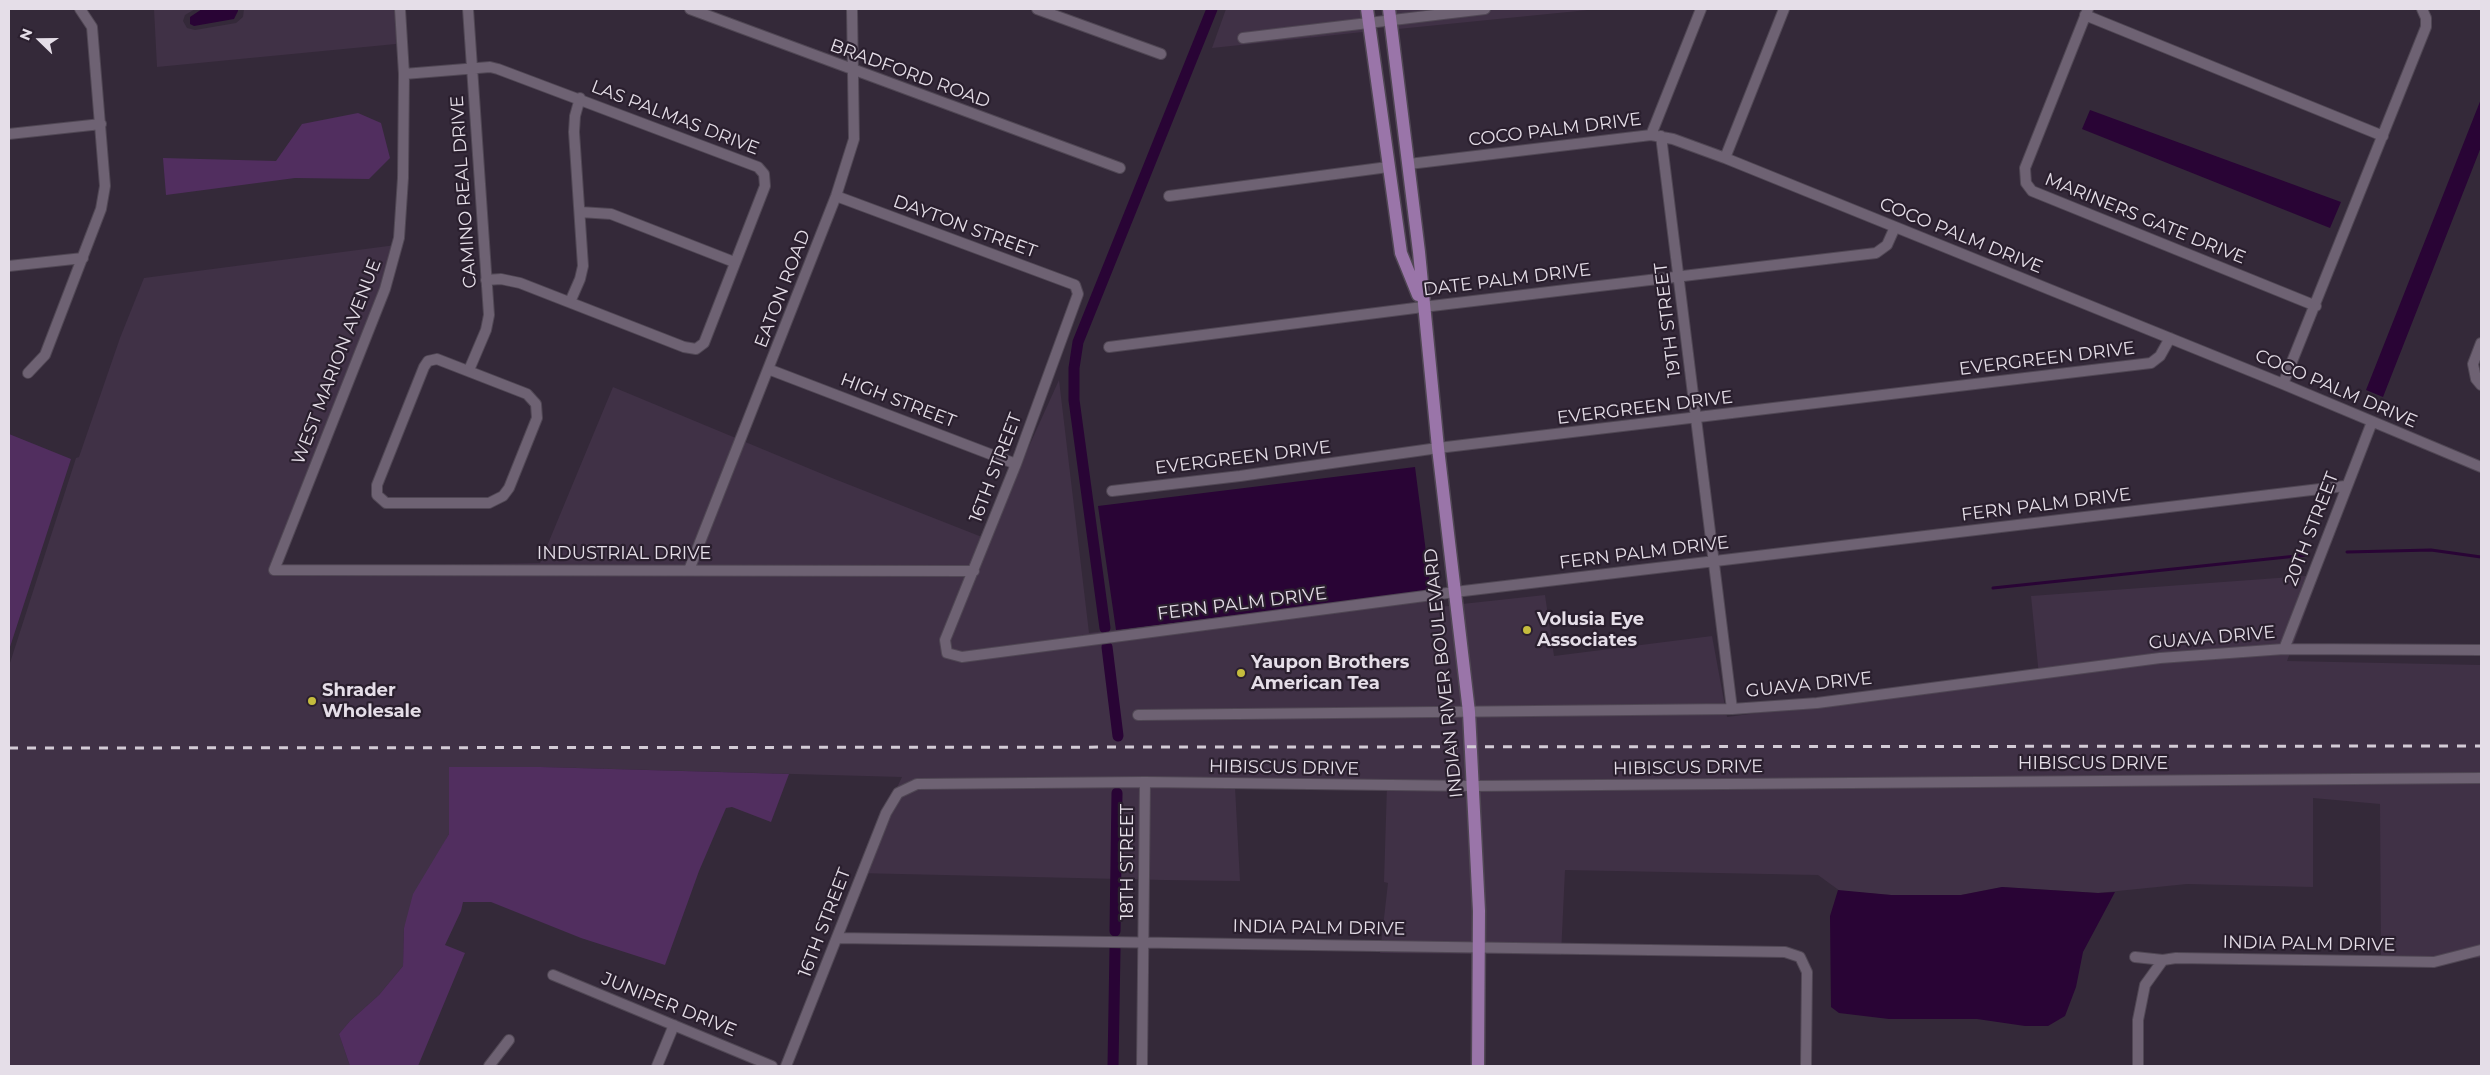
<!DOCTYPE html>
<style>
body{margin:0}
#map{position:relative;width:2490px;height:1075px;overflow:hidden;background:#342939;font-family:Montserrat,sans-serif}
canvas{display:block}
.frame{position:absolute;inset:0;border:10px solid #e5dee8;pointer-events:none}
.north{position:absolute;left:15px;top:15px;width:50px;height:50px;-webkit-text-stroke:4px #2a1f2e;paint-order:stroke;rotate:292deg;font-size:14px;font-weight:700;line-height:20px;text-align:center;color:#e5dee8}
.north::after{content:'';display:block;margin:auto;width:18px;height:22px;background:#e5dee8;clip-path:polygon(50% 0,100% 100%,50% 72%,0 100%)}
</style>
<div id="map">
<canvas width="2490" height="1075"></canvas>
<div class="frame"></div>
<div class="north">N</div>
</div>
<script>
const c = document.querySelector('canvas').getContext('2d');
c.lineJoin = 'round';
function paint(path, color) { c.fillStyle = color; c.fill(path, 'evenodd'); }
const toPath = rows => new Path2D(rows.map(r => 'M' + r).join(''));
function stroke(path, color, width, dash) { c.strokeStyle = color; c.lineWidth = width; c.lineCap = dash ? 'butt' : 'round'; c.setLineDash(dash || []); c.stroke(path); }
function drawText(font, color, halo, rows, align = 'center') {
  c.font = font + ' Montserrat,sans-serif'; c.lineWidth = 4.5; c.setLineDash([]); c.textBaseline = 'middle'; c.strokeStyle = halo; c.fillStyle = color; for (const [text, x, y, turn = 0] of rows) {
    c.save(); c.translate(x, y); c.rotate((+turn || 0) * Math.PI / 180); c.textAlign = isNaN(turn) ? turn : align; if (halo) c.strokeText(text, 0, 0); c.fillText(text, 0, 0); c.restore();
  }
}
paint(toPath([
 [154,9,195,9,185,15,183,21,187,28,195,30,236,23,243,17,244,9,403,9,406,43,157,67],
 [1226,9,1360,9,1363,32,1212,48],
 [1395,9,1598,9,1398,29],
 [396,245,403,246,346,387,281,568,540,563,613,387,832,478,987,539,1059,380,1089,633,1431,591,1434,607,1450,606,1463,712,1473,911,1473,954,1380,953,1388,883,1384,882,1387,785,1235,787,1240,881,1164,880,856,873,902,777,541,767,449,834,433,864,404,928,403,966,379,995,350,1021,339,1034,350,1066,9,1066,9,666,76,458,79,457,120,338,144,278],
 [2319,575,2287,661,2481,665,2481,958,2381,955,2380,804,2313,798,2313,887,2187,884,2098,893,2002,887,1961,895,1891,895,1840,891,1818,875,1565,870,1561,955,1485,954,1485,906,1475,712,1462,604,1545,595,1554,656,1712,636,1727,717,2039,676,2031,596]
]), '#403146');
paint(toPath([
 [358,113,381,123,390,158,369,179,295,178,166,195,163,158,276,161,302,124],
 [9,434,71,459,9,650],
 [449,767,541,767,789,774,771,822,732,807,726,808,699,871,665,965,581,938,491,902,463,902,461,911,445,945,465,953,418,1066,350,1066,339,1034,350,1021,379,995,403,966,404,928,413,894,449,834]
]), '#512e5f');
paint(toPath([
 [202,9,238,9,238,11,234,19,194,26,190,24,190,17],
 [2481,99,2481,147,2383,397,2366,390],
 [2090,110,2341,202,2330,228,2082,129],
 [1415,467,1431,591,1116,630,1098,506],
 [2002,887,2098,893,2115,892,2083,952,2076,987,2065,1016,2048,1026,2025,1026,1977,1019,1889,1019,1839,1013,1831,1007,1830,916,1838,890,1891,895,1961,895]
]), '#290435');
stroke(toPath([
 [2347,552,2431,550,2481,557],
 [1993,588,2306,555]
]), '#290435', 3);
stroke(toPath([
 [1105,628,1074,400,1074,368,1078,342,1212,9],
 [1107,647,1118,736],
 [1115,931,1117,793],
 [1113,1066,1115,949]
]), '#290435', 11);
const minor = toPath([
 [400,9,404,74,403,178,399,238,385,289,274,570,974,571],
 [468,9,489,315,486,330,469,370],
 [690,9,1120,168],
 [1037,9,1161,54],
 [2088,9,2025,168,2026,183,2032,191,2316,306],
 [2085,15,2383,136],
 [1243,38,1485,9],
 [404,74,490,67,498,69,758,167,764,174,765,186,704,343,696,349,684,347,520,283,501,279,486,280],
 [9,134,101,124],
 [1651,135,1701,9],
 [1661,136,1732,709],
 [1725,158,1784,9],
 [1409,164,1651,135,1673,139,1725,158,2283,384,2481,467],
 [836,196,1075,285,1078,294,1016,464,945,640,947,653,962,657,1455,592,2345,486],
 [1169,196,1388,167],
 [580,212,611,214,734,262],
 [9,266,83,258],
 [570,302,580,279,583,266,574,132,575,116,580,98],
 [2481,343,2473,364,2476,379,2481,385],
 [1109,347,1423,307,1876,253,1887,245,1895,227],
 [437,359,527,394,536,404,537,418,509,488,503,496,489,503,386,503,377,495,377,485,424,367,428,361,437,359],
 [768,369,1016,464],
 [28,373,45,355,101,209,105,186,92,27,80,9],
 [2283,384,2426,27,2426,18,2422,9],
 [1112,491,1240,476,1438,448,2151,363,2160,356,2170,338],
 [689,570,836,196,854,139,852,9],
 [2284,649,2372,422],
 [1138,715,1732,709,1817,703,2160,658,2284,649,2481,650],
 [837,938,1785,952,1800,957,1807,972,1806,1066],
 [2135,957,2163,960,2176,958,2434,962,2481,950],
 [553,975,772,1066],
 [489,1066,509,1040],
 [657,1066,674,1025],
 [786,1066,886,813,898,793,917,784,1145,782,1473,786,2481,778],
 [1142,1066,1145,782],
 [2138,1066,2138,1020,2145,985,2163,960]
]);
const major = toPath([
 [1367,9,1401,253,1418,295],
 [1389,9,1419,252,1438,448,1469,712,1479,911,1478,1066]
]);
stroke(minor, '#504754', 12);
stroke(major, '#504754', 15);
stroke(minor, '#6e6273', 10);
stroke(major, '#9a75a9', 12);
stroke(toPath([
 [9,748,2481,746]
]), '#d3cbd6', 3, [9, 9]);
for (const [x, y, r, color] of [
 [1527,630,5,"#c5bc3d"],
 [1241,673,5,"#c5bc3d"],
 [312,701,5,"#c5bc3d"]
]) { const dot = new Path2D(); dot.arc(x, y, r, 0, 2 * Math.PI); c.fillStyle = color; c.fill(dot); stroke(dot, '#2a1f2e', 2); }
drawText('18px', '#e5dee8', '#2a1f2e', [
 ["BRADFORD ROAD",910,74,20],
 ["LAS PALMAS DRIVE",675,118,21],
 ["COCO PALM DRIVE",1555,130,-7],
 ["CAMINO REAL DRIVE",464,192,-94],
 ["MARINERS GATE DRIVE",2145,219,22],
 ["DAYTON STREET",965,227,20],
 ["COCO PALM DRIVE",1961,236,22],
 ["DATE PALM DRIVE",1507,280,-7],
 ["EATON ROAD",783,289,-69],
 ["19TH STREET",1668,320,-97],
 ["EVERGREEN DRIVE",2047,359,-7],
 ["WEST MARION AVENUE",337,362,-69],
 ["COCO PALM DRIVE",2336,389,23],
 ["HIGH STREET",898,401,21],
 ["EVERGREEN DRIVE",1645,408,-7],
 ["EVERGREEN DRIVE",1243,458,-7],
 ["16TH STREET",996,468,-69],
 ["FERN PALM DRIVE",2046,505,-7],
 ["20TH STREET",2312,529,-69],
 ["FERN PALM DRIVE",1644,553,-7],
 ["INDUSTRIAL DRIVE",624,554],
 ["FERN PALM DRIVE",1242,604,-7],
 ["GUAVA DRIVE",2212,638,-5],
 ["INDIAN RIVER BOULEVARD",1444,673,-96],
 ["GUAVA DRIVE",1809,685,-6],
 ["HIBISCUS DRIVE",2093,764],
 ["HIBISCUS DRIVE",1284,768,1],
 ["HIBISCUS DRIVE",1688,768,-1],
 ["18TH STREET",1128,862,-90],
 ["16TH STREET",825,923,-69],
 ["INDIA PALM DRIVE",1319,928,1],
 ["INDIA PALM DRIVE",2309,944,1],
 ["JUNIPER DRIVE",669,1005,22]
]);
drawText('bold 18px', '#e5dee8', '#2a1f2e', [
 ["Volusia Eye",1537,620],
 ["Associates",1537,641],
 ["Yaupon Brothers",1251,663],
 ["American Tea",1251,684],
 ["Shrader",322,691],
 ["Wholesale",322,712]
], 'left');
</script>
